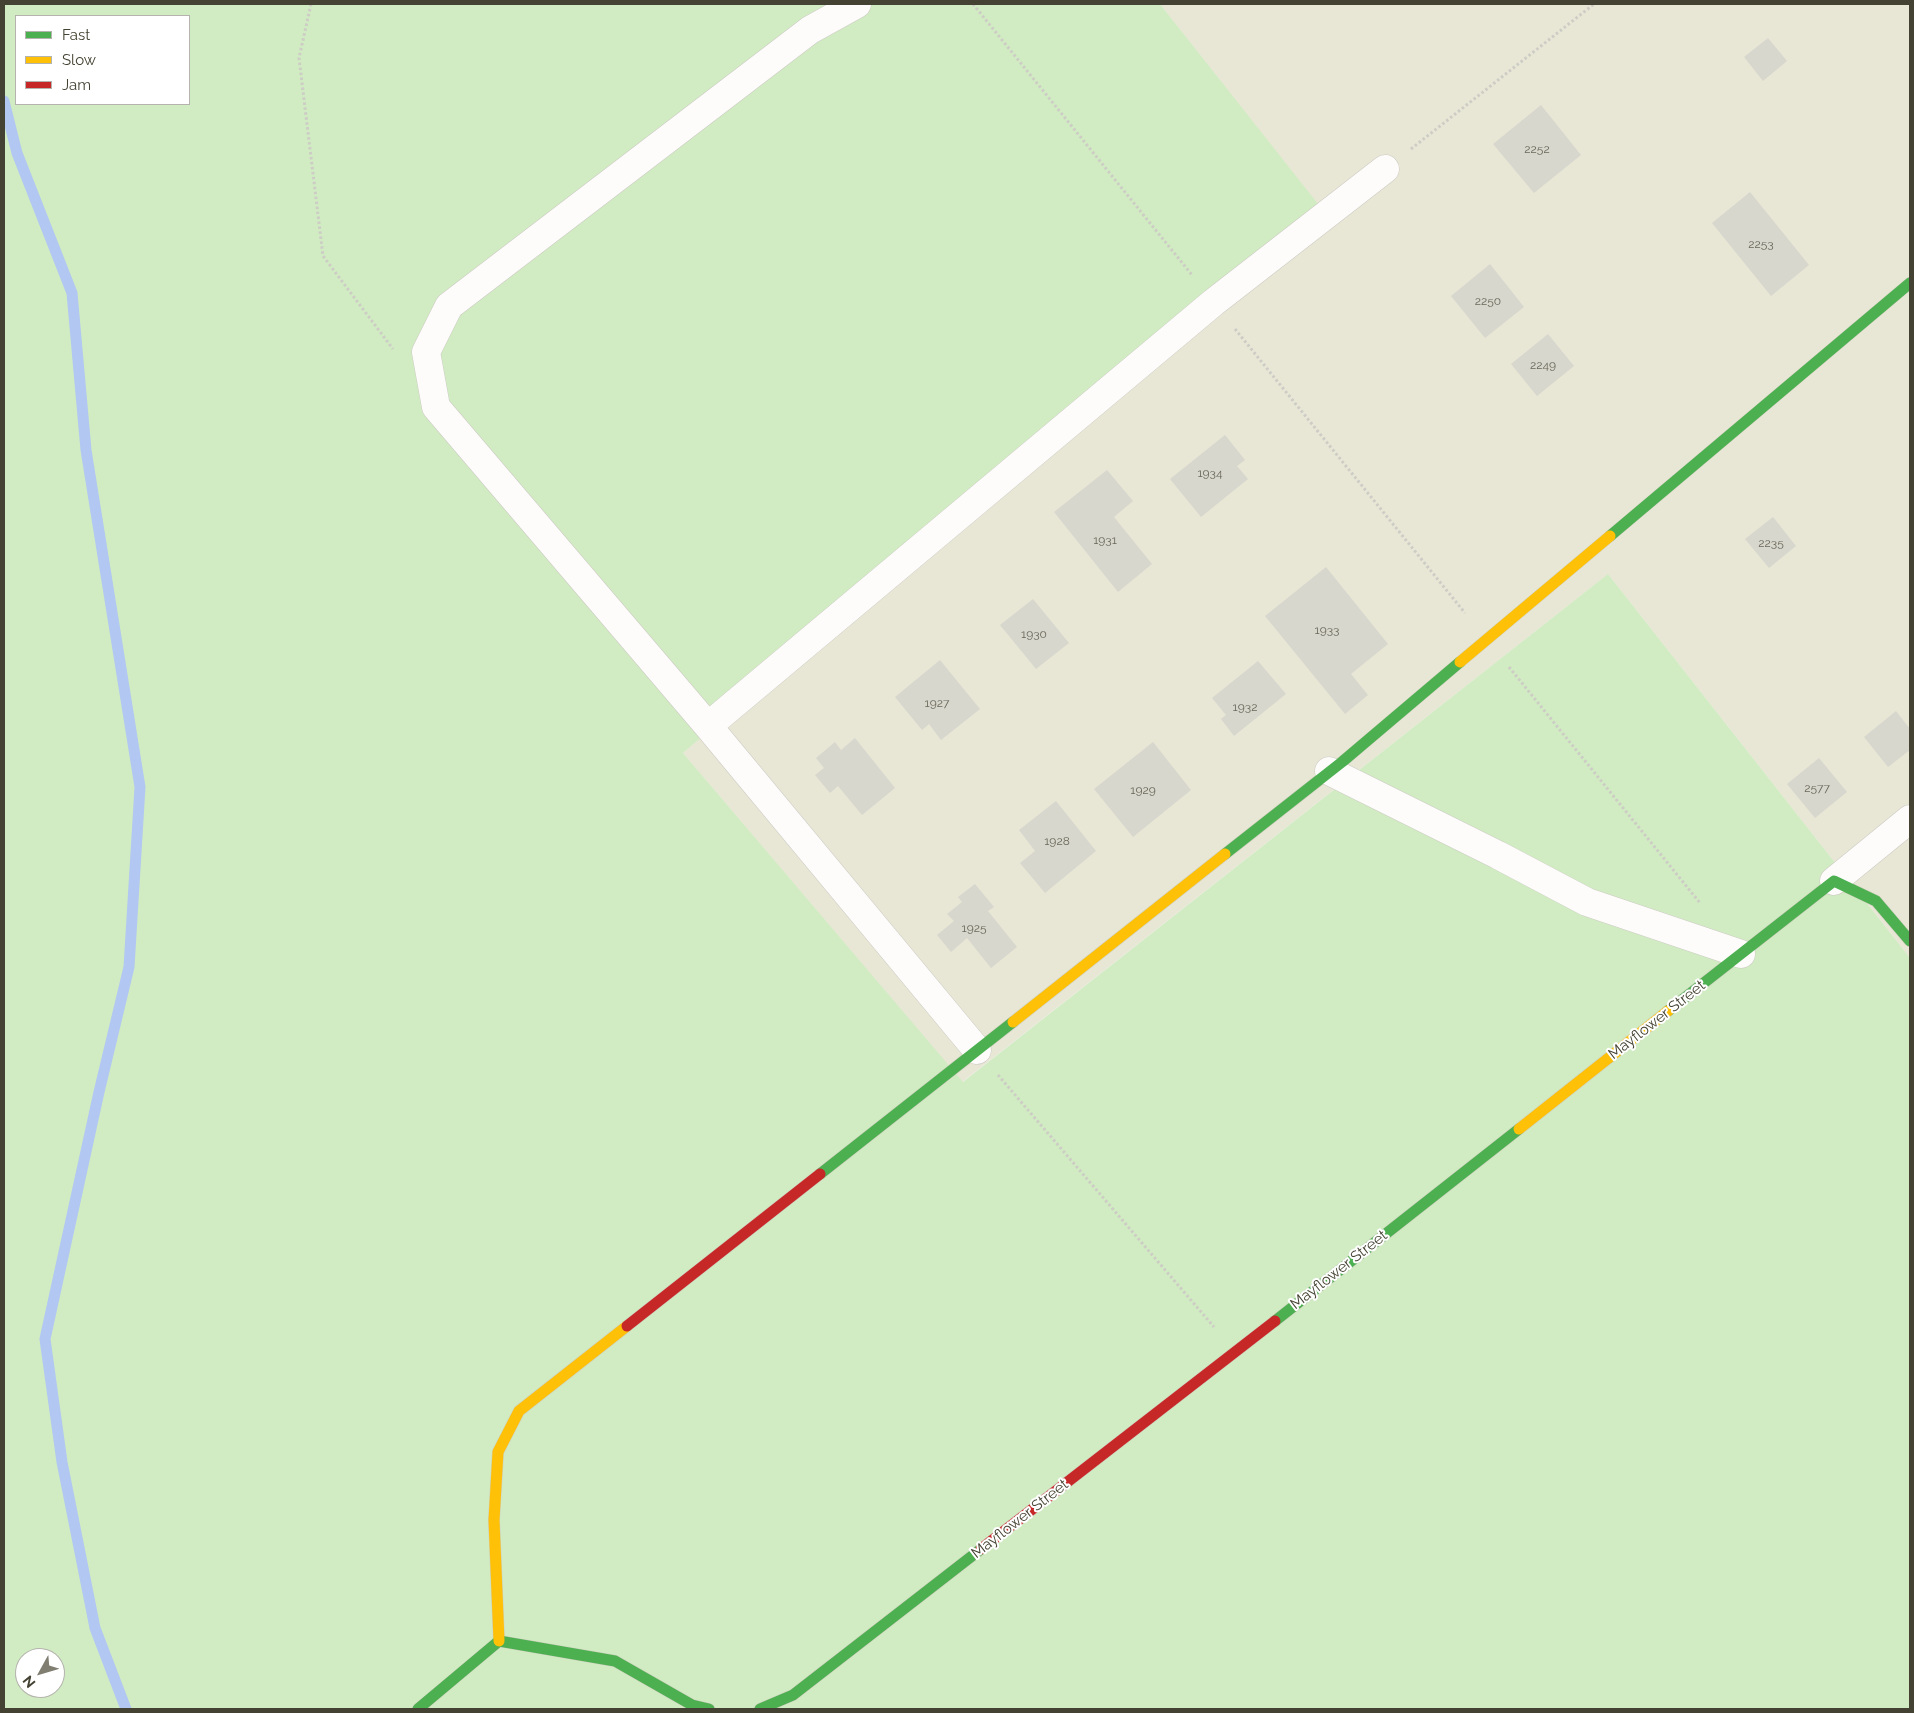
<!DOCTYPE html>
<style>
body{margin:0}
#map{position:relative;width:1914px;height:1713px;overflow:hidden;background:#efeee6;font-family:Raleway,sans-serif}
canvas{display:block}
.frame{position:absolute;inset:0;border:5px solid #444232;pointer-events:none}
.legend{position:absolute;left:15px;top:15px;width:175px;height:90px;box-sizing:border-box;background:#fff;border:1px solid #b4b3ad;margin:0;padding:6px 9px;list-style:none;font-size:15px;color:#444232}
.legend li{display:flex;align-items:center;gap:10px;height:25px}
.legend b{width:25px;border:1px solid #b4b3ad}
.north{position:absolute;left:15px;top:1648px;width:50px;height:50px;box-sizing:border-box;background:#fff;border:1px solid #b4b3ad;border-radius:50%;rotate:231deg;font-size:14px;font-weight:700;line-height:20px;text-align:center;color:#444232}
.north::after{content:'';display:block;margin:auto;width:18px;height:22px;background:#807e71;clip-path:polygon(50% 0,100% 100%,50% 72%,0 100%)}
</style>
<div id="map">
<canvas width="1914" height="1713"></canvas>
<div class="frame"></div>
<ul class="legend">
<li><b style="height:6px;background:#4caf50"></b>Fast</li>
<li><b style="height:6px;background:#ffc107"></b>Slow</li>
<li><b style="height:6px;background:#c62828"></b>Jam</li>
</ul>
<div class="north">N</div>
</div>
<script>
const c = document.querySelector('canvas').getContext('2d');
c.lineJoin = 'round';
function paint(path, color) { c.fillStyle = color; c.fill(path, 'evenodd'); }
const toPath = rows => new Path2D(rows.map(r => 'M' + r).join(''));
function stroke(path, color, width, dash) { c.strokeStyle = color; c.lineWidth = width; c.lineCap = dash ? 'butt' : 'round'; c.setLineDash(dash || []); c.stroke(path); }
function drawText(font, color, halo, rows, align = 'center') {
  c.font = font + ' Raleway,sans-serif'; c.lineWidth = 4; c.setLineDash([]); c.textBaseline = 'middle'; c.strokeStyle = halo; c.fillStyle = color; for (const [text, x, y, turn = 0] of rows) {
    c.save(); c.translate(x, y); c.rotate((+turn || 0) * Math.PI / 180); c.textAlign = isNaN(turn) ? turn : align; if (halo) c.strokeText(text, 0, 0); c.fillText(text, 0, 0); c.restore();
  }
}
paint(toPath([
 [1160,4,1910,4,1910,958,1608,574,962,1082,683,753,1321,210]
]), '#e8e7d6');
paint(toPath([
 [4,4,1160,4,1322,209,683,753,963,1082,1608,574,1910,958,1910,1709,4,1709],
 [16,16,189,16,189,104,16,104],
 [25,1658,55,1658,55,1688,25,1688]
]), '#d1ecc3');
stroke(toPath([
 [4,101,17,153,72,293,86,450,140,787,129,967,99,1092,45,1339,62,1462,95,1628,126,1709]
]), '#b2c7f1', 11);
paint(toPath([
 [1768,38,1787,61,1763,81,1744,57],
 [1541,105,1581,155,1534,193,1493,144],
 [1750,192,1809,265,1771,296,1712,223],
 [1490,264,1524,307,1485,338,1451,296],
 [1548,334,1574,366,1537,396,1511,364],
 [1225,435,1245,460,1237,466,1248,479,1201,517,1170,479],
 [1107,470,1133,501,1114,517,1152,564,1118,592,1054,512],
 [1773,517,1796,546,1769,568,1745,539],
 [1326,567,1388,644,1351,674,1368,695,1345,714,1265,616],
 [1033,599,1069,643,1036,669,1000,625],
 [940,660,980,709,941,740,929,724,922,730,895,697],
 [1258,661,1286,694,1234,736,1221,719,1226,715,1212,698],
 [1896,711,1910,729,1910,750,1888,767,1864,737],
 [855,738,895,788,862,815,838,786,830,793,815,775,824,768,816,758,835,742,841,750],
 [1153,742,1191,790,1133,837,1094,789],
 [1819,758,1847,792,1815,818,1787,784],
 [1056,801,1096,851,1045,893,1020,863,1035,851,1019,830],
 [975,884,994,907,988,911,1017,947,991,968,967,938,951,952,937,935,954,921,947,914,962,902,958,897]
]), '#d8d7ce');
const street = toPath([
 [857,4,810,30,449,306,426,352,436,407,708,726,977,1050],
 [708,726,1214,302,1385,169],
 [1329,771,1498,855,1587,902,1741,954],
 [1834,881,1910,819]
]);
const fast = toPath([
 [1610,536,1910,283],
 [1225,854,1342,762,1460,662],
 [1668,1011,1834,881,1876,901,1910,941],
 [820,1174,1013,1022],
 [1275,1321,1519,1129],
 [418,1709,499,1641,615,1661,692,1705,709,1709],
 [760,1709,793,1695,981,1549]
]);
const slow = toPath([
 [1460,662,1610,536],
 [1013,1022,1225,854],
 [1519,1129,1668,1011],
 [499,1641,494,1520,498,1452,519,1411,627,1326]
]);
const jam = toPath([
 [627,1326,820,1174],
 [981,1549,1275,1321]
]);
stroke(street, '#cdccc3', 29);
stroke(fast, '#cfcfbe', 12);
stroke(slow, '#cfcfbe', 12);
stroke(jam, '#cfcfbe', 12);
stroke(toPath([
 [311,4,299,58,323,256,393,349],
 [973,4,1192,275],
 [1411,149,1594,4],
 [1235,329,1465,613],
 [1509,667,1700,903],
 [998,1075,1214,1327]
]), '#cdccc5', 3, [2.5, 2.5]);
stroke(street, '#fdfcfb', 28);
stroke(fast, '#4caf50', 11);
stroke(slow, '#ffc107', 11);
stroke(jam, '#c62828', 11);
drawText('12px', '#6a685a', null, [
 ["2252",1537,149],
 ["2253",1761,244],
 ["2250",1488,301],
 ["2249",1543,365],
 ["1934",1210,473],
 ["1931",1105,540],
 ["2235",1771,543],
 ["1933",1327,630],
 ["1930",1034,634],
 ["1927",937,703],
 ["1932",1245,707],
 ["2577",1817,788],
 ["1929",1143,790],
 ["1928",1057,841],
 ["1925",974,928]
]);
drawText('15px', '#444232', '#fff', [
 ["Mayflower Street",1657,1020,-38],
 ["Mayflower Street",1339,1270,-38],
 ["Mayflower Street",1020,1519,-38]
]);
</script>
